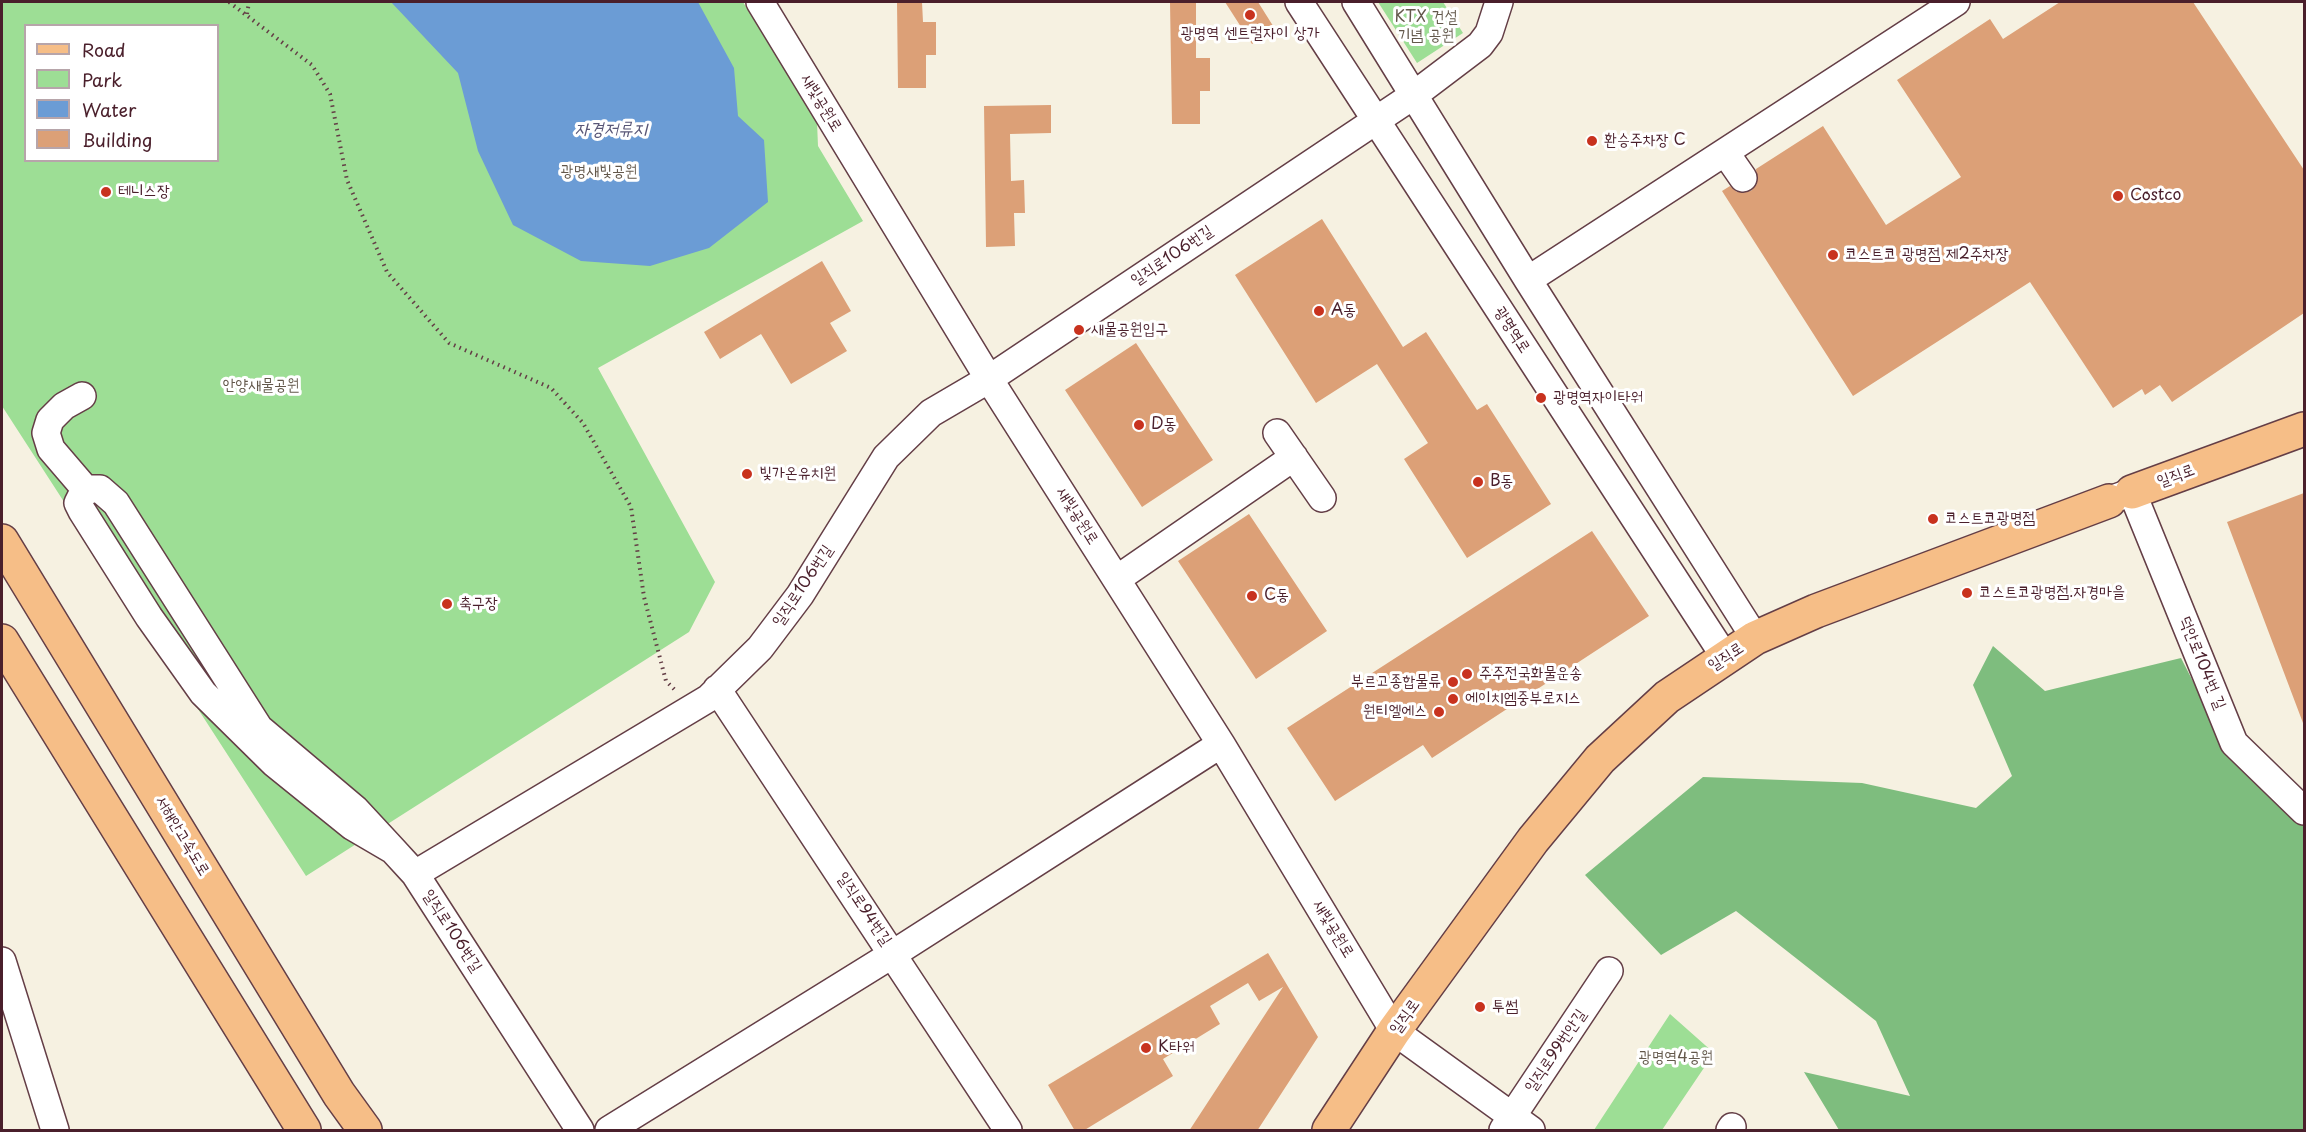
<!DOCTYPE html>
<meta charset="utf-8">
<style>
body{margin:0}
#map{position:relative;width:2306px;height:1132px;overflow:hidden;background:#f6f1e1;font-family:"Playpen Sans",sans-serif}
canvas{display:block}
.frame{position:absolute;inset:0;border:3px solid #4a1f2b;pointer-events:none}
.legend{position:absolute;left:24px;top:24px;width:195px;height:138px;box-sizing:border-box;background:#fff;border:2px solid #b7a5aa;margin:0;padding:8px 10px;list-style:none;font-size:18px;color:#4a1f2b}
.legend li{display:flex;align-items:center;gap:12px;height:30px}
.legend b{width:30px;border:2px solid #b7a5aa}
</style>
<div id="map">
<canvas width="2306" height="1132"></canvas>
<div class="frame"></div>
<ul class="legend">
<li><b style="height:8px;background:#f6be87"></b>Road</li>
<li><b style="height:16px;background:#9dde95"></b>Park</li>
<li><b style="height:16px;background:#6b9cd5"></b>Water</li>
<li><b style="height:16px;background:#dca077"></b>Building</li>
</ul>
</div>
<script>
const c = document.querySelector('canvas').getContext('2d');
c.lineJoin = 'round';
function paint(path, color) { c.fillStyle = color; c.fill(path, 'evenodd'); }
const toPath = rows => new Path2D(rows.map(r => 'M' + r).join(''));
function stroke(path, color, width, dash) { c.strokeStyle = color; c.lineWidth = width; c.lineCap = dash ? 'butt' : 'round'; c.setLineDash(dash || []); c.stroke(path); }
function drawText(font, color, halo, rows, align = 'center') {
  c.font = font + ' "Playpen Sans","Poor Story",sans-serif'; c.lineWidth = 6; c.setLineDash([]); c.textBaseline = 'middle'; c.strokeStyle = halo; c.fillStyle = color; for (const [text, x, y, turn = 0] of rows) {
    c.save(); c.translate(x, y); c.rotate((+turn || 0) * Math.PI / 180); c.textAlign = isNaN(turn) ? turn : align; if (halo) c.strokeText(text, 0, 0); c.fillText(text, 0, 0); c.restore();
  }
}
paint(toPath([
 [2,2,743,2,817,122,818,146,863,221,598,368,715,582,689,632,306,876,2,406],
 [26,26,218,26,218,160,26,160],
 [1378,2,1443,2,1463,33,1417,63],
 [1670,1014,1714,1053,1662,1130,1594,1130]
]), '#9dde95');
paint(toPath([
 [1993,646,2045,691,2181,658,2227,748,2304,812,2304,1130,1839,1130,1804,1072,1910,1096,1876,1021,1736,911,1661,955,1585,875,1703,777,1862,783,1976,808,2012,776,1973,685]
]), '#7ebd7e');
paint(toPath([
 [391,2,698,2,734,68,738,116,764,140,768,202,709,248,650,266,581,261,513,225,478,151,458,73]
]), '#6b9cd5');
paint(toPath([
 [897,2,922,2,923,22,936,22,936,55,926,55,926,88,898,88],
 [1170,2,1196,2,1196,58,1210,58,1210,91,1200,91,1200,124,1172,124],
 [1225,2,1258,2,1275,29,1252,44],
 [2060,2,2193,2,2304,170,2304,313,2172,402,2160,385,2145,395,2142,389,2113,408,2030,282,1853,396,1722,191,1730,186,1737,192,1751,191,1757,184,1756,169,1823,126,1886,225,1961,177,1897,80,1990,19,2003,39],
 [1051,105,1051,133,1010,134,1011,181,1024,180,1025,213,1014,213,1015,246,986,247,984,106],
 [1322,219,1403,347,1426,332,1477,410,1487,404,1551,504,1467,558,1404,459,1428,443,1377,364,1316,403,1235,275],
 [822,261,851,311,830,323,847,351,791,384,761,334,720,359,704,332],
 [1136,343,1213,460,1142,507,1065,390],
 [2304,493,2304,723,2303,723,2227,522],
 [1249,514,1327,631,1256,679,1178,561],
 [1592,531,1649,616,1432,758,1423,745,1335,801,1287,728],
 [1268,953,1318,1037,1257,1131,1189,1131,1283,987,1259,1001,1248,983,1210,1006,1220,1024,1163,1059,1173,1076,1083,1131,1075,1131,1048,1085]
]), '#dca077');
const minor = toPath([
 [760,2,989,379,1221,744,1394,1031,1531,1130],
 [1299,2,1725,657],
 [1356,2,1528,280,1755,638],
 [1725,152,1743,178],
 [1528,280,1956,2],
 [82,396,64,406,50,420,46,433,51,449,87,491],
 [1277,433,1322,498],
 [2113,499,2132,492,2234,743,2304,811],
 [1117,579,1294,457],
 [717,689,1008,1130],
 [393,850,352,826,274,763,203,693,149,617,82,511,78,503,83,493,90,489,100,489,116,503,259,728,355,809,393,850,415,874],
 [2,961,55,1130],
 [580,1130,415,874,709,698,760,648,800,595,886,457,931,413,989,379,1414,95,1480,45,1489,33,1499,2],
 [609,1130,893,954,1221,744],
 [1503,1130,1609,971],
 [1730,1130,1732,1127]
]);
const major = toPath([
 [2132,492,2304,429],
 [1329,1130,1394,1031,1533,840,1600,759,1667,697,1755,638,1816,611,2109,501]
]);
const highway = toPath([
 [2,541,339,1094,365,1130],
 [2,641,304,1130]
]);
stroke(minor, '#643e46', 30);
stroke(major, '#643e46', 36);
stroke(highway, '#643e46', 36);
stroke(toPath([
 [229,2,312,65,330,94,347,180,387,272,449,343,551,388,583,423,631,507,644,597,666,681,677,692],
 [247,14,249,2]
]), '#643e46', 4, [1.5, 4.5]);
stroke(minor, '#fff', 27);
stroke(major, '#f6be87', 33);
stroke(highway, '#f6be87', 33);
for (const [x, y, r, color] of [
 [1250,15,6,"#c8321e"],
 [1592,141,6,"#c8321e"],
 [106,192,6,"#c8321e"],
 [2118,196,6,"#c8321e"],
 [1833,255,6,"#c8321e"],
 [1319,311,6,"#c8321e"],
 [1079,330,6,"#c8321e"],
 [1541,398,6,"#c8321e"],
 [1139,425,6,"#c8321e"],
 [747,474,6,"#c8321e"],
 [1478,482,6,"#c8321e"],
 [1933,519,6,"#c8321e"],
 [1967,593,6,"#c8321e"],
 [1252,596,6,"#c8321e"],
 [447,604,6,"#c8321e"],
 [1467,674,6,"#c8321e"],
 [1453,682,6,"#c8321e"],
 [1453,699,6,"#c8321e"],
 [1439,712,6,"#c8321e"],
 [1480,1007,6,"#c8321e"],
 [1146,1048,6,"#c8321e"]
]) { const dot = new Path2D(); dot.arc(x, y, r, 0, 2 * Math.PI); c.fillStyle = color; c.fill(dot); stroke(dot, '#fff', 2); }
drawText('16px', '#63584b', '#fff', [
 ["KTX 건설",1426,18],
 ["기념 공원",1426,36],
 ["광명새빛공원",599,172],
 ["안양새물공원",261,386],
 ["광명역4공원",1676,1058]
]);
drawText('16px', '#4a1f2b', '#fff', [
 ["광명역 센트럴자이 상가",1250,34,"center"],
 ["환승주차장 C",1604,141],
 ["테니스장",118,192],
 ["Costco",2130,196],
 ["코스트코 광명점 제2주차장",1845,255],
 ["A동",1331,311],
 ["새물공원입구",1091,330],
 ["광명역자이타워",1553,398],
 ["D동",1151,425],
 ["빛가온유치원",759,474],
 ["B동",1490,482],
 ["코스트코광명점",1945,519],
 ["코스트코광명점.자경마을",1979,593],
 ["C동",1264,596],
 ["축구장",459,604],
 ["주주전국화물운송",1479,674],
 ["부르고종합물류",1441,682,"right"],
 ["에이치엠중부로지스",1465,699],
 ["원티엘에스",1427,712,"right"],
 ["투썸",1492,1007],
 ["K타워",1158,1048]
], 'left');
drawText('16px', '#4a1f2b', '#fff', [
 ["새빛공원로",821,103,59],
 ["일직로106번길",1172,256,-34],
 ["광명역로",1512,330,57],
 ["일직로",2176,476,-20],
 ["새빛공원로",1077,516,58],
 ["일직로106번길",803,586,-56],
 ["일직로",1726,657,-33],
 ["덕안로104번 길",2202,663,68],
 ["서해안고속도로",182,836,59],
 ["일직로94번길",864,909,56],
 ["새빛공원로",1333,929,59],
 ["일직로106번길",452,931,57],
 ["일직로",1405,1017,-54],
 ["일직로99번안길",1556,1051,-56]
]);
drawText('italic 18px', '#595777', '#fff', [
 ["자경저류지",611,130]
]);
</script>
